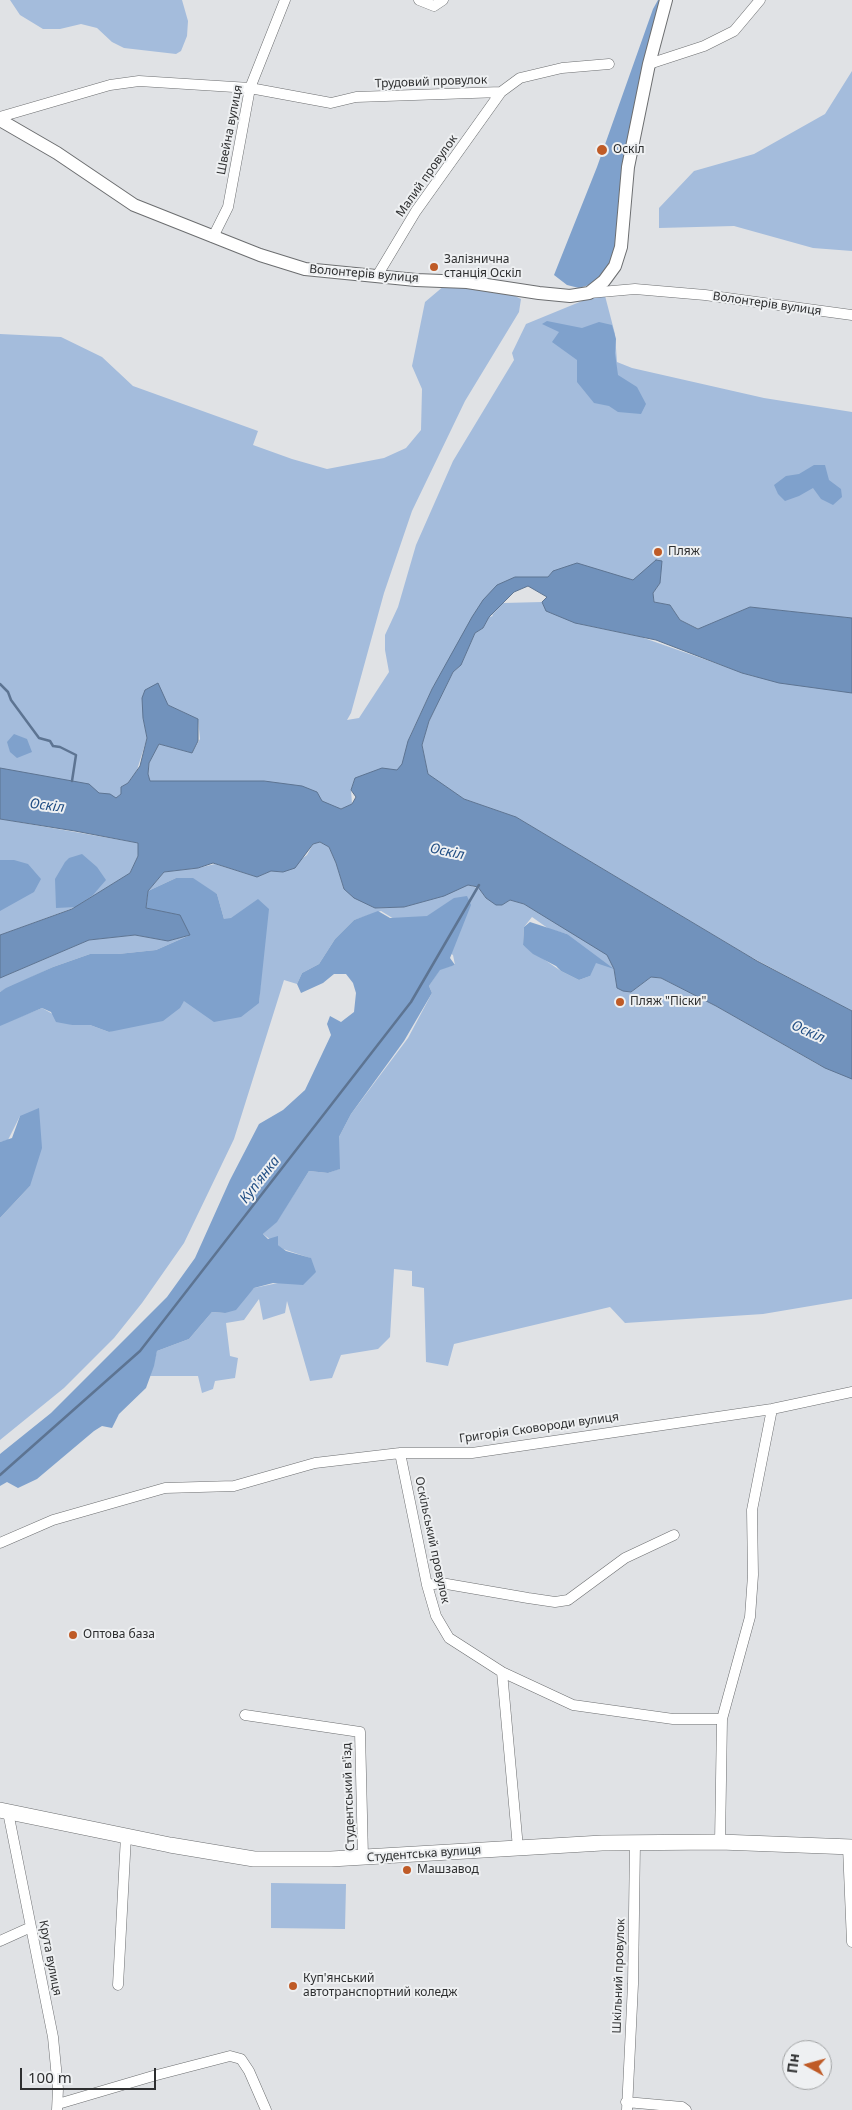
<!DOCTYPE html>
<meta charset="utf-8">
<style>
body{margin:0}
#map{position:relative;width:852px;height:2110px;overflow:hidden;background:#e0e2e5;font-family:"Noto Sans",sans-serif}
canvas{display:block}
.north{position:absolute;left:782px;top:2040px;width:50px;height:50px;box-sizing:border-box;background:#eef0f2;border:1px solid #a1a3a4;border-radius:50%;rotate:277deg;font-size:14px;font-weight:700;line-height:20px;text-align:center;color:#2e2f30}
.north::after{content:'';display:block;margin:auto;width:18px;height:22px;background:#bf5b27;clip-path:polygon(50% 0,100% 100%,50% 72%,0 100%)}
.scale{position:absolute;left:20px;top:2068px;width:136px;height:22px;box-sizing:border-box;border:2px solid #2e2f30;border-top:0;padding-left:6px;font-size:15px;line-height:18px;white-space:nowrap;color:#2e2f30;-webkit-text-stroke:4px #eef0f2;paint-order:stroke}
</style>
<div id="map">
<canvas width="852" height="2110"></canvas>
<div class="north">Пн</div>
<div class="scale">100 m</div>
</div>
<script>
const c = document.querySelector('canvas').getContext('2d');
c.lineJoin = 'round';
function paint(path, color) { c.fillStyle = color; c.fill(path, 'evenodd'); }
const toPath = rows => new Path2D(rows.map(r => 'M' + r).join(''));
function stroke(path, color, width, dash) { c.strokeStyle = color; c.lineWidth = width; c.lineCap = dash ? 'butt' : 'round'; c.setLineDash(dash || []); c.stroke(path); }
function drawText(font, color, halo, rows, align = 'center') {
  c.font = font + ' "Noto Sans",sans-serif'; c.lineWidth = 4; c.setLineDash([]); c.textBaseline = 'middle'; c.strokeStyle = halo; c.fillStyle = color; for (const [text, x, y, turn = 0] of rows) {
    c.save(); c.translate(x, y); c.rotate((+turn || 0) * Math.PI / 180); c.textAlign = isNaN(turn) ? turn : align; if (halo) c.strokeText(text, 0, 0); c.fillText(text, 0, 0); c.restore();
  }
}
paint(toPath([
 [10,0,182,0,188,21,187,36,181,51,176,54,124,48,112,42,97,28,81,24,60,29,43,29,20,15],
 [852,71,852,251,813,248,734,226,659,228,659,208,694,171,754,154,825,114],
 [451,280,511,294,521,299,519,312,465,401,412,511,384,593,351,713,347,720,359,718,389,672,385,650,385,635,398,607,416,545,453,461,514,360,512,353,526,324,604,292,615,334,617,362,632,368,764,398,852,412,852,618,750,607,699,629,680,620,670,605,654,602,653,593,660,583,661,561,633,580,553,571,547,579,515,577,449,660,432,689,410,736,405,758,428,774,422,745,429,721,453,672,461,665,475,633,483,628,489,617,493,616,492,615,503,603,542,602,549,612,584,625,641,637,752,676,852,690,852,1011,749,956,516,817,464,799,428,775,355,778,351,790,352,804,341,809,264,781,150,781,148,774,149,763,159,744,192,753,200,739,198,719,168,705,143,718,147,738,137,770,128,783,121,787,121,794,116,798,0,768,0,334,61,337,102,357,133,386,258,431,253,445,292,459,327,469,384,458,406,448,421,430,422,389,412,366,425,302],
 [0,819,138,843,138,856,130,873,76,907,0,935],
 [320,842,329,847,336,863,344,889,375,908,404,907,442,896,466,884,480,889,486,898,502,905,510,900,524,904,609,954,614,969,617,987,631,992,651,977,661,978,716,1006,819,1065,852,1078,852,1299,763,1314,625,1323,610,1307,454,1344,448,1366,426,1362,424,1288,412,1286,412,1271,394,1269,390,1337,378,1349,341,1355,332,1378,310,1381,287,1301,285,1313,263,1320,259,1299,244,1320,226,1323,230,1356,238,1358,235,1378,215,1381,213,1389,202,1393,198,1376,150,1376,157,1351,189,1339,212,1312,224,1313,254,1288,278,1283,310,1258,283,1249,263,1234,277,1221,309,1171,328,1173,339,1169,339,1137,351,1114,408,1038,432,993,429,986,440,969,455,965,453,955,381,911,354,920,335,939,319,964,302,973,297,984,284,980,234,1139,184,1243,142,1303,114,1338,64,1388,0,1440,0,1218,30,1186,20,1116,8,1140,0,1142,0,1025,42,1008,72,1025,90,1025,109,1032,184,1001,259,1003,261,973,230,920,224,919,217,894,176,878,148,891,164,872,198,868,215,864,257,877,271,871,283,872,307,855,313,844],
 [532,917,549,929,567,934,590,976,579,980,561,971,523,945,524,927],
 [135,935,168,941,190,935,156,950,118,954,90,954,53,967,0,992,0,978,89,940],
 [271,1883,346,1884,345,1929,271,1928]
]), '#a4bcdc');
paint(toPath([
 [658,0,665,0,614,258,601,276,589,285,579,288,567,285,554,275,597,167,653,9],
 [547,321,582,328,599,322,612,325,616,339,615,353,618,375,637,387,646,404,641,414,618,412,609,406,594,403,577,382,577,360,552,342,559,332,542,324],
 [814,465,825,465,829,480,841,489,842,497,833,505,821,499,813,488,799,496,785,501,778,494,774,485,786,476,799,474],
 [14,734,27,739,32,752,17,758,10,752,7,742],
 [82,854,97,867,106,880,93,895,76,907,56,908,55,879,65,862,69,858],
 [0,860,14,860,28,864,41,879,34,892,0,911],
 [176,878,193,878,217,894,224,919,231,918,258,899,269,909,259,1003,241,1017,214,1022,184,1001,180,1008,163,1021,109,1032,90,1025,72,1025,56,1022,51,1012,42,1008,0,1026,0,992,6,988,53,967,90,954,118,954,156,950,190,935,178,915,146,908,148,891],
 [467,896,471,905,450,958,455,965,440,970,429,986,432,993,404,1041,351,1114,339,1137,340,1169,328,1173,309,1171,277,1222,263,1234,268,1239,278,1236,278,1245,286,1251,311,1258,316,1272,303,1285,273,1283,254,1288,236,1310,225,1313,212,1312,189,1339,157,1351,154,1366,146,1388,119,1414,112,1428,102,1426,94,1431,37,1479,18,1488,7,1482,0,1486,0,1454,51,1413,167,1297,195,1258,230,1180,259,1124,283,1110,305,1090,331,1035,327,1024,330,1016,341,1022,354,1012,356,993,353,983,346,974,334,974,323,983,301,993,297,984,302,973,319,964,335,939,354,920,378,911,390,918,427,916,454,898],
 [530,922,567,934,614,969,596,963,590,976,579,980,561,971,556,966,533,954,523,945,524,927],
 [39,1108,42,1148,30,1186,0,1218,0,1142,12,1138,20,1116]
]), '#7fa1cc');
const water = toPath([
 [656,560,662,561,660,583,653,593,654,602,670,605,680,620,698,629,750,607,852,618,852,693,779,683,742,673,656,640,575,623,546,611,542,602,547,597,528,586,514,592,489,617,483,628,475,633,461,665,453,672,429,721,422,745,428,774,464,799,516,817,757,961,852,1011,852,1079,825,1068,716,1006,661,978,651,977,631,992,623,991,617,988,614,969,607,955,524,904,510,900,502,905,496,905,486,898,478,887,468,885,444,896,404,907,375,908,354,898,344,889,336,863,329,847,320,842,313,844,295,868,283,872,271,871,257,877,213,863,198,868,164,872,148,891,146,908,180,915,190,935,168,941,135,935,89,940,0,978,0,935,72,909,130,873,138,856,138,843,75,831,0,819,0,768,89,784,99,793,110,794,116,798,121,794,121,787,128,783,140,766,147,738,143,718,142,698,145,690,158,683,168,705,198,719,198,741,192,753,159,744,149,763,148,774,150,781,264,781,302,786,317,792,322,801,341,809,352,804,356,797,351,790,355,778,382,768,397,770,402,764,408,741,432,689,472,617,483,600,497,585,515,577,548,577,553,571,577,563,633,580,656,560]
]);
paint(water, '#7192bc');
stroke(water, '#5d7492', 1);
stroke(toPath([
 [0,684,8,692,11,700,39,738,50,741,53,746,60,747,76,755,72,781],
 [0,1475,140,1351,411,1002,479,885]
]), '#5d7492', 2.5);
const minor = toPath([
 [419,0,434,6,443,0],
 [649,64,704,46,734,31,760,0],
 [0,117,110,85,139,81,250,88,331,103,356,97,501,92,520,78,562,68,609,64],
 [213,237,228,207,250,88,285,0],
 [377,276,416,211,501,92],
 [589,293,635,289,705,295,852,315],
 [400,1453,427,1585,436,1616,449,1638,502,1672,573,1705,673,1719,722,1719],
 [0,1543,53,1520,165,1488,234,1486,315,1463,400,1453,472,1453,772,1409,852,1392],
 [427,1585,441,1583,528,1598,555,1602,568,1600,625,1558,674,1535],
 [502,1672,518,1848],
 [245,1715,360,1732,363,1857],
 [8,1812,53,2037,58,2089,57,2110],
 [720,1842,722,1719,750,1617,753,1575,752,1510,772,1409],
 [848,1847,852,1942],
 [0,1941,31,1927],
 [118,1985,126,1836],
 [626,2102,682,2107,686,2110],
 [58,2104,153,2076,230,2056,241,2059,249,2071,266,2110],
 [627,2110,633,1984,635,1843]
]);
const tertiary = toPath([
 [0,120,57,153,134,205,260,255,305,269,416,280,467,282,539,293,570,296,589,293,604,281,615,266,621,247,628,167,649,64,666,0]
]);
const primary = toPath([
 [0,1810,170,1845,254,1859,331,1859,602,1843,720,1842,852,1847]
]);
stroke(minor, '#6c6e70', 11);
stroke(tertiary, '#6c6e70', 14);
stroke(primary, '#6c6e70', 16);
stroke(minor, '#fff', 10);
stroke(tertiary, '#fff', 12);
stroke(primary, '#fff', 15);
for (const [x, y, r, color] of [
 [602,150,6,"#bf5b27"],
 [434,267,5,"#bf5b27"],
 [658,552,5,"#bf5b27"],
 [620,1002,5,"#bf5b27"],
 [73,1635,5,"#bf5b27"],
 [407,1870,5,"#bf5b27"],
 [293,1986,5,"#bf5b27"]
]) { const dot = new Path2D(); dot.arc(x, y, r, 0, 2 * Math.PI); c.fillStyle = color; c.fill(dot); stroke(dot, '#eef0f2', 2); }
drawText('12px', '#2e2f30', '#eef0f2', [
 ["Трудовий провулок",431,82,-2],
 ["Швейна вулиця",230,130,-79],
 ["Малий провулок",427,176,-55],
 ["Волонтерів вулиця",364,274,5],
 ["Волонтерів вулиця",767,304,8],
 ["Григорія Сковороди вулиця",539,1428,-8],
 ["Оскільський провулок",432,1540,78],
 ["Студентський в'їзд",349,1797,-92],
 ["Студентська вулиця",424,1854,-4],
 ["Крута вулиця",50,1958,79],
 ["Шкільний провулок",619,1976,-88]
]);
drawText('12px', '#2e2f30', '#eef0f2', [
 ["Оскіл",613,150],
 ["Залізнична",444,260],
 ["станція Оскіл",444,274],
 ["Пляж",668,552],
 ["Пляж \"Піски\"",630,1002],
 ["Оптова база",83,1635],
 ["Машзавод",417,1870],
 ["Куп'янський",303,1979],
 ["автотранспортний коледж",303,1993]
], 'left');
drawText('italic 14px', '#214e84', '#eef0f2', [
 ["Оскіл",47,806,7],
 ["Оскіл",447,852,12],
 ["Оскіл",808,1032,24],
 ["Куп'янка",260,1180,-52]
]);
</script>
